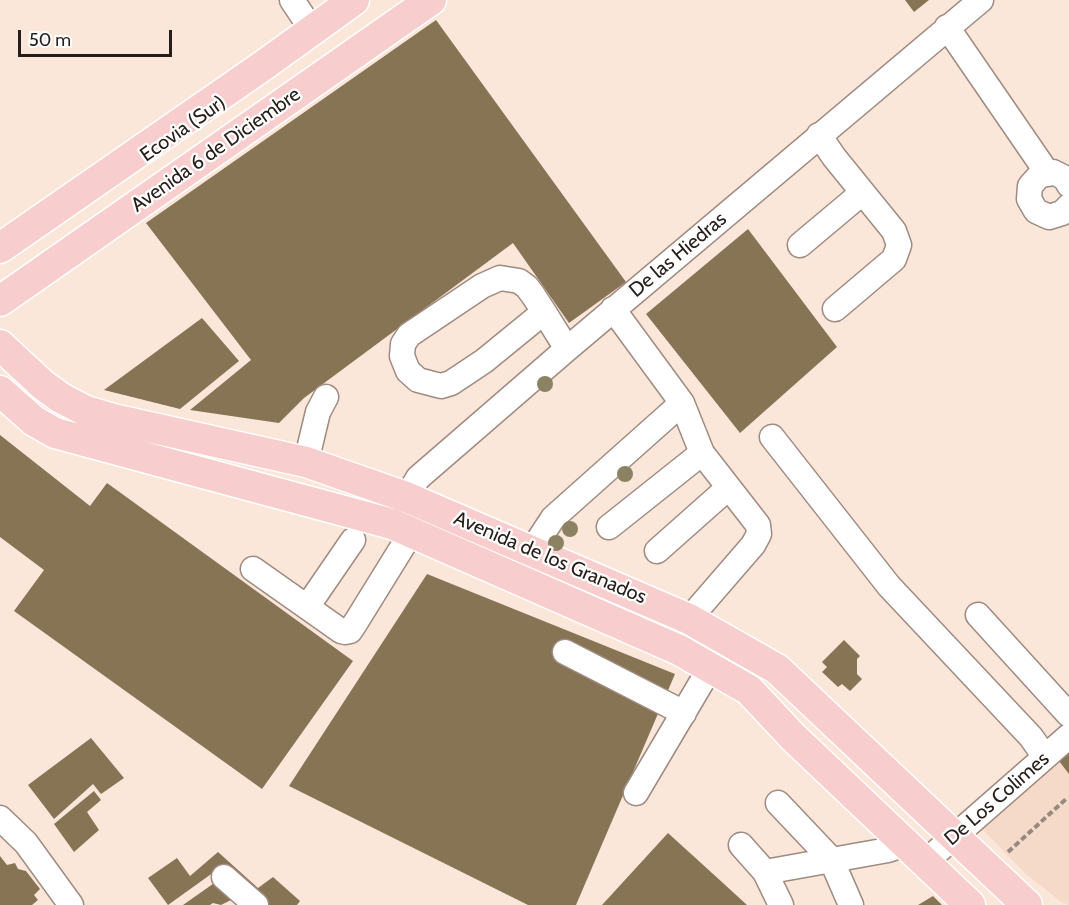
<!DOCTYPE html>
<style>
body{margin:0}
#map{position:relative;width:1069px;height:905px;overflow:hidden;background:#fbe6da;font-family:Cabin,sans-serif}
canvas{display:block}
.scale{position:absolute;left:18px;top:30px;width:154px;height:27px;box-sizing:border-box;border:3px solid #261e1a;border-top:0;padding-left:8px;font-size:18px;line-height:21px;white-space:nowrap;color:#261e1a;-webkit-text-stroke:4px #fff;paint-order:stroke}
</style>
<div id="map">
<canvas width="1069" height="905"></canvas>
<div class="scale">50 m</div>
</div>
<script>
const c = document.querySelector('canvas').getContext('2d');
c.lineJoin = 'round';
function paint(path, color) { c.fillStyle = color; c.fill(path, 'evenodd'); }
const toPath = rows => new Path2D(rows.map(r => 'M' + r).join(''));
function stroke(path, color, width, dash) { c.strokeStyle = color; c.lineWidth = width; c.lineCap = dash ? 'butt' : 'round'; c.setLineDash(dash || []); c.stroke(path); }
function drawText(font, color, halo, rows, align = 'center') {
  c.font = font + ' Cabin,sans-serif'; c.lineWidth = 4.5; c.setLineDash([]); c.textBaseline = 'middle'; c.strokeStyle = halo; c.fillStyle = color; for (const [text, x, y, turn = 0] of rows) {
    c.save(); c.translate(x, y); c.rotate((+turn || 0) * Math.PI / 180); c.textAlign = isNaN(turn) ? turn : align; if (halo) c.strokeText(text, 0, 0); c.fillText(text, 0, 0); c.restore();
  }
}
paint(toPath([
 [1069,747,1069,905,1060,901,1027,875,979,826]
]), '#f5d9c9');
paint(toPath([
 [905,0,929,0,914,12],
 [436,20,626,282,569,323,513,243,304,398,279,423,190,410,251,360,146,223],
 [748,229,837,347,740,433,646,314],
 [202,318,239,361,180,409,104,390],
 [0,435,90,506,107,483,353,661,262,789,14,611,44,570,0,537],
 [427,574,675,674,576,905,528,905,289,786],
 [844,640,860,656,857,659,857,674,862,679,850,691,842,684,838,687,822,672,827,667,822,662],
 [91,738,124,778,101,794,93,784,54,819,28,785],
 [1069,753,1069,774,1059,761],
 [94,791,101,800,87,812,99,830,74,852,54,824],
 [668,833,723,883,747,905,602,905],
 [218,852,258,888,273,877,300,901,297,905,264,905,221,867,168,905,148,878,177,858,190,876],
 [0,856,7,865,15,863,18,869,26,871,40,889,34,895,38,900,32,905,0,905],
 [220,879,233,899,221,905,213,903,210,905,183,905],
 [933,896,942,905,918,905]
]), '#867455');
const minor = toPath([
 [292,0,312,30],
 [947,27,1048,174],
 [819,135,834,157,894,231,899,245,894,259,835,309],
 [1069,185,1065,178,1053,172,1039,176,1030,186,1029,199,1036,211,1049,217,1062,213,1069,206],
 [800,245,862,193],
 [613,309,682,403,702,453,758,525,759,534,753,545,689,619],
 [544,312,484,361,451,383,441,386,418,380,408,371,402,356,403,344,409,335,482,286,500,278,519,281,527,287,533,295,544,312,567,349],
 [772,437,889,586,1031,737,1045,757],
 [306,462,318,412,326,397],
 [398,512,418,478,567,349,981,0],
 [609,527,702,453],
 [532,550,553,518,682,403],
 [657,551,728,488],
 [253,569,341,631,345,632,350,631,356,622,411,533],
 [307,607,353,540],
 [978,615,1069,715],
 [565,652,684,713],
 [636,793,710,668],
 [778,803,831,859,851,905],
 [0,818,26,843,71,905],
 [741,845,765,872],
 [924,863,1069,736],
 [224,877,256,905],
 [781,905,765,872,888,850,905,844]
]);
const major = toPath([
 [0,248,264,65,354,0],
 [0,301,431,0],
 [0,345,43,385,61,398,86,411,113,419,306,462,406,497,689,619,777,669,1027,905],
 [0,391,34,421,55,433,392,524,679,650,749,690,793,737,970,905]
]);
stroke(minor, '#9f8b80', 27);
stroke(major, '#fff', 33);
stroke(toPath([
 [1008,852,1066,799]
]), '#978880', 4, [6, 3]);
stroke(minor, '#fff', 24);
stroke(major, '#f7cecd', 30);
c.fillStyle = '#8b8263';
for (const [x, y] of [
 [545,384],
 [625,474],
 [570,529],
 [556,543]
]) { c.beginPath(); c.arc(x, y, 8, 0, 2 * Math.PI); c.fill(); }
drawText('20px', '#261e1a', '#fff', [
 ["Ecovia (Sur)",183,129,-35],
 ["Avenida 6 de Diciembre",216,150,-35],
 ["De las Hiedras",678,255,-40],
 ["Avenida de los Granados",550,558,23],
 ["De Los Colimes",997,799,-41]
]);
</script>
